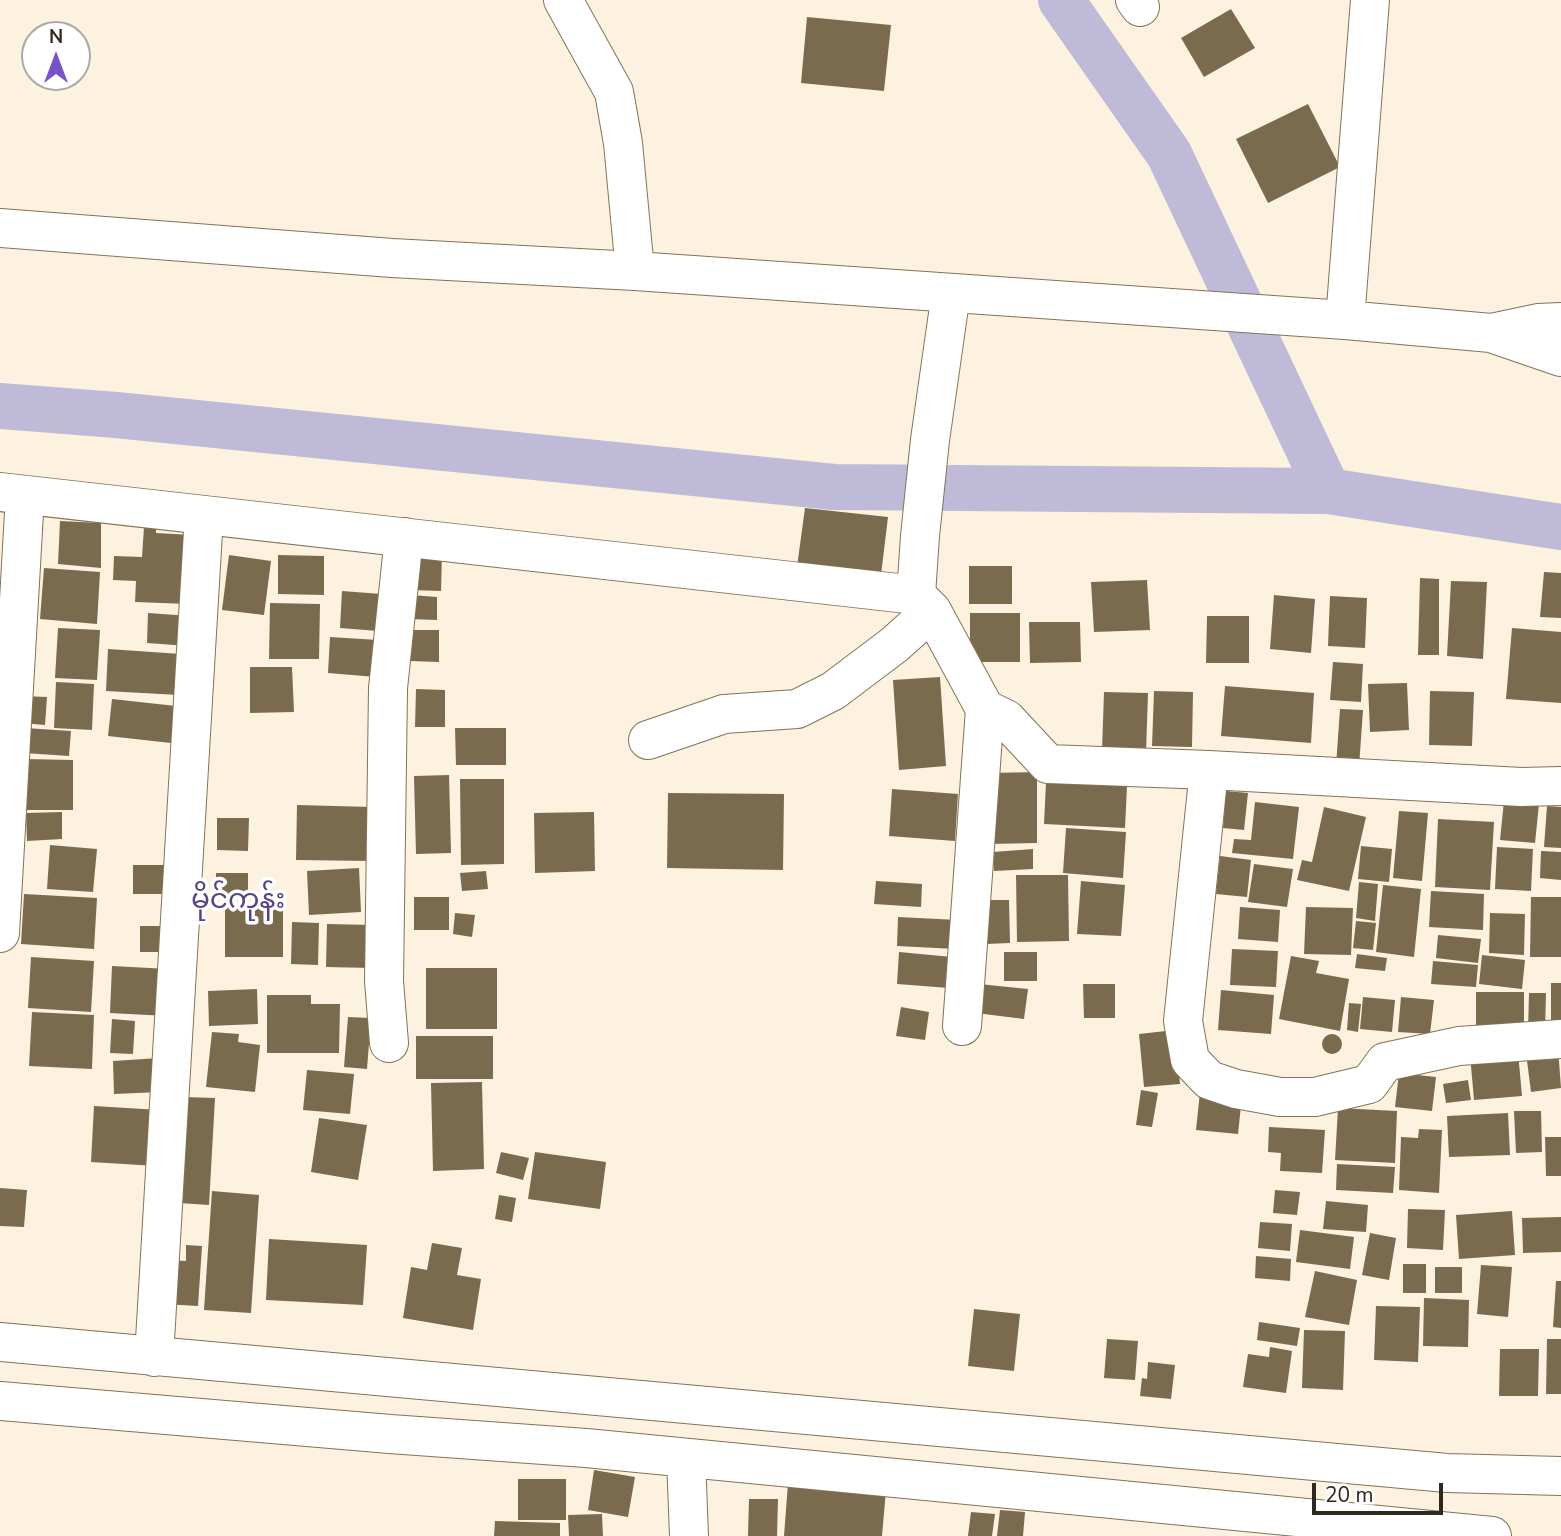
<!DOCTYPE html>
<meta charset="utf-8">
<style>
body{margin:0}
#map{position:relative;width:1561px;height:1536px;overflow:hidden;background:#fcf2df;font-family:"Nunito Sans",sans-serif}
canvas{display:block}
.north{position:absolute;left:21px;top:21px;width:70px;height:70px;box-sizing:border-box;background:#fff;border:2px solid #aca9a4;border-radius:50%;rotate:0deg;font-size:19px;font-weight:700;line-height:28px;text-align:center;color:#2f281c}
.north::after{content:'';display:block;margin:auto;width:24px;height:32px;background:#7652cb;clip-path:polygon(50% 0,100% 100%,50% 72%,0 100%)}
.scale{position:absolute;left:1312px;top:1483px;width:131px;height:32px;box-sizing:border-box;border:4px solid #2f281c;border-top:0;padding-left:9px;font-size:21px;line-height:24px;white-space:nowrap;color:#2f281c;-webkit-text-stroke:5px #fff;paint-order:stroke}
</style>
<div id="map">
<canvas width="1561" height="1536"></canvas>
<div class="north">N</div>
<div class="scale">20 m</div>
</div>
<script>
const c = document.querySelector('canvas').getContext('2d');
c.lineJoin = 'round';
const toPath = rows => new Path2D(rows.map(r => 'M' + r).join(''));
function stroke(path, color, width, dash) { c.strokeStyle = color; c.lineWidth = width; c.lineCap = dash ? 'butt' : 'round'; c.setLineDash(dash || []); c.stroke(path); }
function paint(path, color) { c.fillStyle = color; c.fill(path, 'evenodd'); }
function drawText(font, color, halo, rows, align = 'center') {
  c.font = font + ' "Nunito Sans","Noto Sans Myanmar",sans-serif'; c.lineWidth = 7; c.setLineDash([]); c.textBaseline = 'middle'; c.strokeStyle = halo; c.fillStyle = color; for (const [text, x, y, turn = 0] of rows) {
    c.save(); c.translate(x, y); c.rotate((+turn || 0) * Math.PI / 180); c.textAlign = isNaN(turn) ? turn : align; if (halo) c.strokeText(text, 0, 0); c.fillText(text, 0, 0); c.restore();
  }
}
stroke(toPath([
 [1061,0,1169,154,1328,491],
 [0,406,116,415,834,487,1328,491,1561,527]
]), '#bfbad7', 46);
paint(toPath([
 [1231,9,1255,48,1204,77,1181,38],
 [807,17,891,25,884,91,801,83],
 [1308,104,1340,167,1268,203,1236,139],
 [805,508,888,517,880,583,796,574],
 [60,521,101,523,101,568,58,564],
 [144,527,156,528,156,533,192,535,189,604,135,602,136,581,113,580,114,556,142,557],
 [412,551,442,552,441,591,411,590],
 [229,555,271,561,264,615,222,610],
 [278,555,324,556,324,595,278,594],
 [969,566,1012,566,1012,604,969,604],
 [44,568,100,572,97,624,40,619],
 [1544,572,1561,573,1561,618,1540,617],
 [1420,578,1439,579,1439,655,1418,655],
 [1147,580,1150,630,1094,632,1091,582],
 [1451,581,1487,582,1483,659,1447,656],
 [342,591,381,594,378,631,340,628],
 [411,595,437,597,437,620,409,619],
 [1274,595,1315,599,1311,653,1270,649],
 [1330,596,1367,598,1365,648,1328,646],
 [270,603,320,604,319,659,269,659],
 [148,613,190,616,188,646,147,643],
 [970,613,1020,613,1020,662,970,662],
 [1207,616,1249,616,1249,663,1206,663],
 [1029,622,1080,622,1081,662,1030,663],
 [58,628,100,630,97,680,55,678],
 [1512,628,1561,632,1561,703,1506,699],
 [410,630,439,630,439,662,410,661],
 [330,637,378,640,376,677,328,673],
 [108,649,181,654,179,695,106,691],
 [1333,662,1363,664,1361,702,1330,700],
 [250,667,292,667,294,712,250,713],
 [940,677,946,766,899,770,893,680],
 [56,682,94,684,92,730,54,728],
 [1407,683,1409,730,1370,732,1368,684],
 [1225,686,1314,693,1311,743,1221,736],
 [416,689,445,690,445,727,415,727],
 [1154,691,1193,692,1192,747,1152,746],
 [1430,691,1474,692,1472,746,1429,745],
 [1104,692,1148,693,1146,753,1102,751],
 [23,696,47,697,45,725,21,723],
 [112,699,185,707,180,744,108,736],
 [1340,709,1363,710,1359,767,1336,766],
 [25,728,71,731,69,756,24,753],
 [455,728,506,728,506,765,456,765],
 [25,759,73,760,73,810,24,810],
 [1037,772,1037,843,989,844,989,773],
 [449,775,451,853,416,854,414,776],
 [460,779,504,779,504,864,461,865],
 [1046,783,1127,786,1125,828,1044,824],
 [892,789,958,794,955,841,889,836],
 [1226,791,1248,793,1244,830,1223,828],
 [668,793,784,794,783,870,667,868],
 [1504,801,1539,804,1535,843,1500,840],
 [1255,802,1299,807,1293,859,1232,853,1234,839,1251,840],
 [297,805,372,807,371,861,296,860],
 [1547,806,1561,807,1561,848,1544,847],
 [1324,807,1366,817,1349,891,1297,880,1302,860,1312,862],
 [1399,811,1428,813,1422,881,1393,878],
 [62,812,62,839,27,841,26,813],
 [594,812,595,871,535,873,534,813],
 [217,818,249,818,248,851,217,850],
 [1438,819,1494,822,1490,890,1435,887],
 [1066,828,1126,832,1123,878,1063,873],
 [50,845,97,849,93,892,47,889],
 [1361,846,1392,849,1389,882,1358,879],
 [1497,847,1533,849,1531,891,1495,889],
 [1033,849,1033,869,994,871,993,852],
 [1541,851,1561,852,1561,880,1540,878],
 [1220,856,1251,860,1247,897,1216,894],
 [1254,864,1293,869,1287,907,1248,902],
 [133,865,171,865,171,894,133,894],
 [359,868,361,912,309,915,307,871],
 [486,871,488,889,462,891,460,873],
 [216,873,248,873,248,896,216,896],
 [1016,875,1068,875,1069,941,1017,942],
 [876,881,922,884,921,907,874,904],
 [1081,881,1125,885,1121,936,1077,934],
 [1359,882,1378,884,1375,921,1356,918],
 [1383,885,1421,889,1414,957,1376,952],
 [1431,891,1484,894,1483,930,1429,927],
 [24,894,97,898,94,949,21,944],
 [414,897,449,897,449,930,414,930],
 [1531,897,1561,897,1561,957,1530,957],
 [985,900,1009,900,1010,943,986,944],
 [225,906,283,906,283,957,225,957],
 [1240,907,1280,910,1278,942,1238,939],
 [1306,907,1353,908,1351,955,1304,954],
 [455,913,475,915,472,937,453,934],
 [1490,913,1525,914,1524,955,1489,953],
 [898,917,958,920,956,949,897,946],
 [1356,921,1376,923,1373,950,1353,948],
 [292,922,319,923,318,965,291,964],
 [327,924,372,925,372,968,326,967],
 [140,926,174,926,174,952,140,952],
 [1438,935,1481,939,1478,963,1436,958],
 [1232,949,1278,951,1276,987,1230,985],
 [899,952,952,957,949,988,897,984],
 [1004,952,1037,952,1037,981,1004,981],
 [1357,954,1387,958,1385,971,1355,968],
 [1482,955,1525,960,1522,989,1479,984],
 [1291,956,1319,961,1316,973,1349,979,1340,1031,1279,1019],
 [31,957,94,961,91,1012,28,1008],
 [1433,961,1478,965,1476,987,1431,984],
 [112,966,169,969,167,1016,110,1013],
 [426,968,497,968,497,1029,426,1029],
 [1551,983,1561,983,1561,1031,1551,1031],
 [979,984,1028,989,1024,1019,976,1013],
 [1083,984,1115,984,1115,1018,1084,1018],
 [257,989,258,1024,209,1026,208,991],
 [1221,990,1274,995,1271,1034,1218,1030],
 [1476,992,1524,992,1524,1034,1476,1034],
 [1529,993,1546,993,1545,1032,1528,1032],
 [267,995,311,995,311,1004,340,1004,339,1053,267,1053],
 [1363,997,1395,1000,1392,1032,1360,1029],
 [1401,997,1434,1000,1430,1034,1398,1032],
 [1349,1003,1361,1004,1358,1032,1347,1030],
 [901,1007,929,1012,925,1040,896,1036],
 [32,1012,94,1015,92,1069,29,1066],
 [348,1017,371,1018,367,1069,344,1067],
 [112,1019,135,1021,133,1054,110,1053],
 [1175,1030,1180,1084,1144,1087,1139,1034],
 [212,1032,239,1034,238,1042,260,1045,255,1092,206,1087],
 '1322 1044a10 10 0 1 1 20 0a10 10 0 1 1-20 0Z',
 [416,1036,493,1036,493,1079,416,1079],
 [1558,1048,1561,1088,1531,1092,1526,1053],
 [1518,1052,1522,1096,1474,1100,1470,1055],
 [159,1058,161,1092,114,1094,113,1061],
 [307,1070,354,1074,350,1114,303,1110],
 [1399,1073,1436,1077,1432,1111,1395,1107],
 [1468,1080,1471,1100,1446,1103,1443,1084],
 [482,1082,484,1169,433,1171,431,1083],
 [1141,1090,1158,1093,1152,1127,1136,1125],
 [1200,1092,1242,1096,1238,1134,1196,1130],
 [185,1097,215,1098,209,1205,179,1203],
 [94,1106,160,1110,156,1166,91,1162],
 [1338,1108,1397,1111,1395,1163,1335,1160],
 [1514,1111,1541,1111,1542,1152,1516,1153],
 [1508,1113,1510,1155,1449,1157,1447,1116],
 [319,1118,367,1125,358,1180,311,1172],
 [1269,1127,1325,1130,1322,1173,1280,1171,1281,1153,1268,1152],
 [1419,1129,1442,1130,1439,1193,1399,1190,1401,1137,1418,1138],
 [1545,1137,1561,1137,1561,1176,1546,1176],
 [501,1152,529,1158,523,1180,496,1173],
 [535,1152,606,1162,600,1209,528,1199],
 [1337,1164,1395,1167,1393,1193,1336,1190],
 [0,1188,27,1190,24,1227,0,1226],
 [1275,1190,1300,1192,1297,1215,1273,1213],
 [212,1191,259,1195,251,1313,204,1310],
 [499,1195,516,1198,512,1222,495,1219],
 [1326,1201,1368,1205,1366,1232,1323,1229],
 [1408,1209,1445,1210,1443,1250,1407,1248],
 [1512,1211,1515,1255,1459,1259,1456,1215],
 [1561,1217,1561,1252,1523,1253,1522,1218],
 [1260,1222,1292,1224,1290,1251,1258,1248],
 [1300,1230,1354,1237,1350,1269,1296,1262],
 [1370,1233,1396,1238,1389,1280,1362,1275],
 [269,1239,367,1245,363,1305,266,1300],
 [432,1243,462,1248,457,1275,481,1279,473,1330,403,1318,411,1267,427,1270],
 [186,1245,202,1246,198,1306,163,1304,167,1260,186,1261],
 [1256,1256,1291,1259,1290,1281,1255,1278],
 [1403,1264,1426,1264,1426,1293,1403,1293],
 [1481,1265,1512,1267,1508,1317,1477,1314],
 [1435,1267,1462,1267,1462,1293,1435,1293],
 [1315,1271,1357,1280,1349,1325,1305,1317],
 [1556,1281,1561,1281,1561,1328,1553,1327],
 [1424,1298,1469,1300,1468,1347,1423,1346],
 [1376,1306,1420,1307,1418,1362,1374,1360],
 [974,1309,1020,1314,1014,1371,968,1366],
 [1259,1322,1300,1328,1297,1346,1257,1340],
 [1304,1330,1345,1331,1343,1390,1302,1388],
 [1107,1339,1138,1341,1135,1380,1104,1378],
 [1547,1339,1561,1339,1561,1394,1546,1394],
 [1270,1347,1292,1351,1286,1393,1243,1387,1248,1354,1269,1357],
 [1500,1349,1539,1349,1538,1396,1499,1396],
 [1148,1362,1175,1365,1171,1399,1140,1396,1142,1378,1147,1379],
 [594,1470,635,1477,628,1517,588,1510],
 [518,1479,566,1479,566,1520,518,1520],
 [788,1483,886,1490,882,1536,784,1536],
 [749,1499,778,1499,777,1536,748,1536],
 [1000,1510,1025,1512,1023,1536,997,1536],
 [971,1512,995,1514,992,1536,968,1536],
 [602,1514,603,1536,569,1536,568,1515],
 [495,1521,560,1523,560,1536,494,1536]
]), '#7b6b4e');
const minor = toPath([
 [563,0,614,92,623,143,635,271],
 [1135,0,1140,7],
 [0,228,392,258,635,271,1345,320,1491,333,1561,357],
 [1345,320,1370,0],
 [1491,333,1538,323,1561,322],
 [0,492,916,595,932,611,985,709,1006,719,1048,764,1209,770,1521,787,1561,786],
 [916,595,920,536,930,440,951,293],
 [648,740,724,714,797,709,833,691,894,645,932,611],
 [1209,770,1183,1021,1190,1060,1209,1080,1236,1089,1280,1097,1315,1097,1369,1084,1385,1062,1459,1046,1561,1039],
 [0,933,25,495],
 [962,1026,985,709],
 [389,1043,384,981,388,688,404,537],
 [0,1342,1447,1473,1561,1476],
 [154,1357,204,515],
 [0,1401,390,1434,586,1448,1492,1536],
 [686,1458,689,1536]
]);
stroke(minor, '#827356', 40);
stroke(minor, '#fff', 38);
drawText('28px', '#544583', '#fff', [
 ["မိုင်ကုန်း",238,901]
]);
</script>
